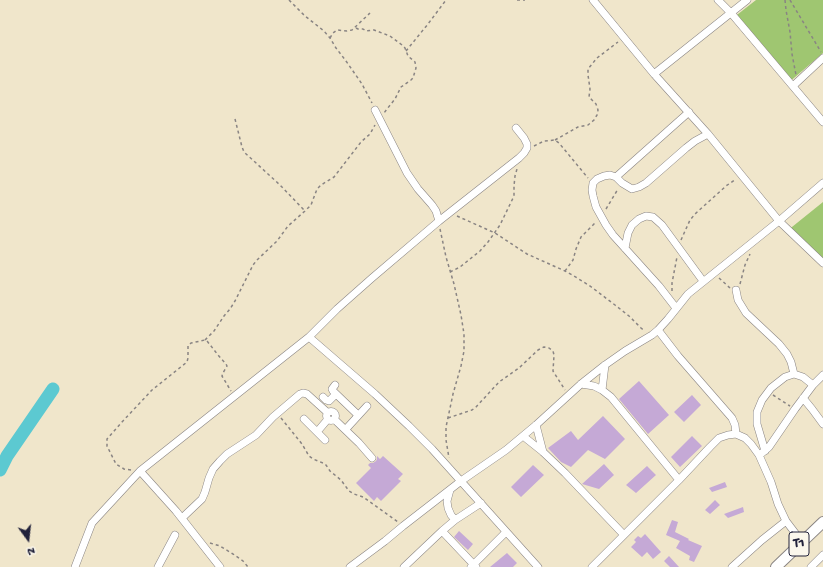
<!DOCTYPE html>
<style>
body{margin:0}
#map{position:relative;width:823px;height:567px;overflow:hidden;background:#f0e6cb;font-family:"Gochi Hand",sans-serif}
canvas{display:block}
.north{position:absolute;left:8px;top:519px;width:40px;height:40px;-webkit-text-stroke:3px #fbf7ec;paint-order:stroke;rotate:165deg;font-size:11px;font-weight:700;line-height:16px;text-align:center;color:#22223b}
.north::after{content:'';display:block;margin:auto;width:14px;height:18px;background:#22223b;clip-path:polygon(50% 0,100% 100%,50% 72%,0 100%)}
</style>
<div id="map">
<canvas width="823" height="567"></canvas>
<div class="north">N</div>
</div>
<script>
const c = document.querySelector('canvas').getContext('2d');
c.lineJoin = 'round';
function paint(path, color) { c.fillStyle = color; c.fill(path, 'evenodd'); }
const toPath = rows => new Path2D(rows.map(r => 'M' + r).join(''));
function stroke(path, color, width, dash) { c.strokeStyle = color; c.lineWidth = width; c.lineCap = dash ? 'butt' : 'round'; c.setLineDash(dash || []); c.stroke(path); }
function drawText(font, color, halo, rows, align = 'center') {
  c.font = font + ' "Gochi Hand",sans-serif'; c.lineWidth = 4; c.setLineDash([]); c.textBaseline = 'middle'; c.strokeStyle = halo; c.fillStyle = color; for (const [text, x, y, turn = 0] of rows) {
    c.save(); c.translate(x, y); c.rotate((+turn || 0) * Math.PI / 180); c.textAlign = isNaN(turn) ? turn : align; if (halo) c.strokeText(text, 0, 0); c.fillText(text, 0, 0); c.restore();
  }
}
paint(toPath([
 [756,0,823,0,823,53,787,84,733,18],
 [823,202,823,266,787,231]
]), '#9fc671');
stroke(toPath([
 [0,470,7,456,53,389]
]), '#5cc9d1', 13);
paint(toPath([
 [639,381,669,415,648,434,619,399],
 [692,395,701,405,684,422,674,412],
 [603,416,625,439,605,459,588,450,571,467,561,462,548,448,571,431,578,440],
 [692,436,702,446,680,467,671,457],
 [377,456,380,459,383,456,403,474,398,479,401,481,381,501,377,497,374,501,356,483,371,468,368,465,370,463,373,463,376,461,377,459],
 [604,464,614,475,599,489,582,484],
 [533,465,544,475,521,497,511,487],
 [647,466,656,475,636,493,626,485],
 [725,482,727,487,712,492,709,488],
 [715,500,720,505,710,514,705,510],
 [743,507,744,512,728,518,724,514],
 [672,520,678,522,675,532,689,539,688,540,702,546,694,562,689,560,690,556,676,548,680,541,666,535],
 [459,531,473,544,468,550,454,537],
 [645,534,661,552,653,559,647,552,642,557,631,547,636,542,634,540,638,536,641,538],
 [507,553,517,563,513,567,490,567],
 [669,556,679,567,670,567,664,561]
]), '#c5a9d6');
const minor = toPath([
 [593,0,654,74,708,134,779,221,823,263],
 [718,0,731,13,823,122],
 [654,74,747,0],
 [793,86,823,58],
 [375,110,407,173,418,189,432,205,436,211,439,221],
 [616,177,689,112],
 [625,248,628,233,632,225,639,219,646,216,653,217,662,225,703,281],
 [736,290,738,300,746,313,779,344,787,354,791,362,794,374],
 [676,308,659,286,613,235,606,225,596,207,593,196,592,190,593,183,597,179,604,176,610,175,616,177,622,183,632,189,639,187,646,183,686,148,695,141,708,134],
 [658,330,678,356,732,418,735,425,736,434],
 [309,337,375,394,409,426,432,449,538,567],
 [581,384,594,386,602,390,611,397,679,480],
 [335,385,332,389,333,391,358,415],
 [602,390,605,365],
 [323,397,326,400,329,401,336,394],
 [803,398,812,409,823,424],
 '326.5 416a4.5 4.5 0 1 1 9 0a4.5 4.5 0 1 1-9 0Z',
 [304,419,325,440],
 [334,419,359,443,372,458],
 [536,425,543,452],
 [346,429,367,406],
 [317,432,328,419],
 [523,436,543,452,565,473,624,535],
 [765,451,757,424,757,412,762,400,771,388,785,377,794,374,803,377,813,385],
 [762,453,769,447,795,409,813,385,823,375],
 [140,471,176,511,220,567],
 [450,490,447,501,448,508,451,515,455,520],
 [182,518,202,499,205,492,209,478,213,469,220,461,227,454,256,435,273,417,300,394,303,393,307,394,328,413],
 [442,531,476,567],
 [75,567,92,523,140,471,309,337,337,309,372,278,439,221,519,158,524,153,527,148,527,144,524,138,516,128],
 [158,567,175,535],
 [350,567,385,541,403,526,461,481,506,450,536,425,581,384,605,365,625,351,652,335,658,330,668,319,688,294,779,221,823,183],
 [404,567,442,531,455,520,481,503],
 [471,567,506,532],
 [592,567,679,480,710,447,719,438,728,435,736,434,745,438,751,444,759,455,771,482,778,504,786,521,802,542],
 [732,567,762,540,786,521],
 [811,567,823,555]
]);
const highway = toPath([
 [776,567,823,522]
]);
stroke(minor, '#898483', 8);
stroke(highway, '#898483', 12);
stroke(toPath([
 [289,0,305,16,324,31,330,38,336,48,346,61,362,84,372,103],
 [517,0,525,0],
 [785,0,786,10,790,32,792,54,796,75],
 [790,0,821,52],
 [356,28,358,29,363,29,366,31,374,30,390,36,402,45,405,48,408,56,415,62,416,68,413,78,411,80,401,87,395,99,387,109,384,113],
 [330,38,333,33,337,30,347,31,352,30,370,13],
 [406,51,428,24,446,0],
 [235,119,242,147,244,152,280,185,305,211],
 [555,140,578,127,588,125,594,120,597,115,598,110,596,104,589,97,590,89,588,75,588,69,597,58,618,42],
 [534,146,544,141,555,140,559,143,588,178],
 [606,209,618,189],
 [457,216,495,233,527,254,565,271,574,276,590,286,615,305,629,316,641,328,645,331],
 [440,229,446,257,454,284,461,315,464,334,464,351,461,366,453,394,446,427,446,440,449,458],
 [681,240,690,220,695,214,726,186,736,179],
 [565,271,573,260,576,249,581,237,596,222],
 [450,272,460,267,480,251,488,242,500,225,514,196,514,186,515,176,517,169],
 [719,278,730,288],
 [740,284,745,265,750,254],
 [672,291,672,283,677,257],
 [205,340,214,331,224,316,230,309,235,301,253,265,257,260,277,241,288,226,305,211,311,205,317,189,321,185,334,177,361,142,370,134,375,125],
 [773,395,790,406],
 [281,418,302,444,309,456,313,459,323,463,326,465,330,471,341,480,349,491,354,494,363,497,398,522],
 [448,418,472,410,476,407,499,382,519,368,538,350,544,347,549,348,553,351,554,355,553,371,565,390],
 [131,470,124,469,116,464,107,446,107,439,122,422,152,390,187,362,188,358,188,346,191,343,205,340,207,341,211,346,218,355,226,364,227,366,223,373,222,376,231,391],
 [210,543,220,546,233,554,243,561,248,567]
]), '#898483', 1.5, [3, 3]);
stroke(minor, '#fff', 7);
stroke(highway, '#fff', 10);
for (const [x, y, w] of [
 [799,544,20]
]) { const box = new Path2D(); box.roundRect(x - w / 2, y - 12, w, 24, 3); c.fillStyle = '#fbf7ec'; c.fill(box); stroke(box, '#22223b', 1); }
drawText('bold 14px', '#22223b', null, [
 ["T1",799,544]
]);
</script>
